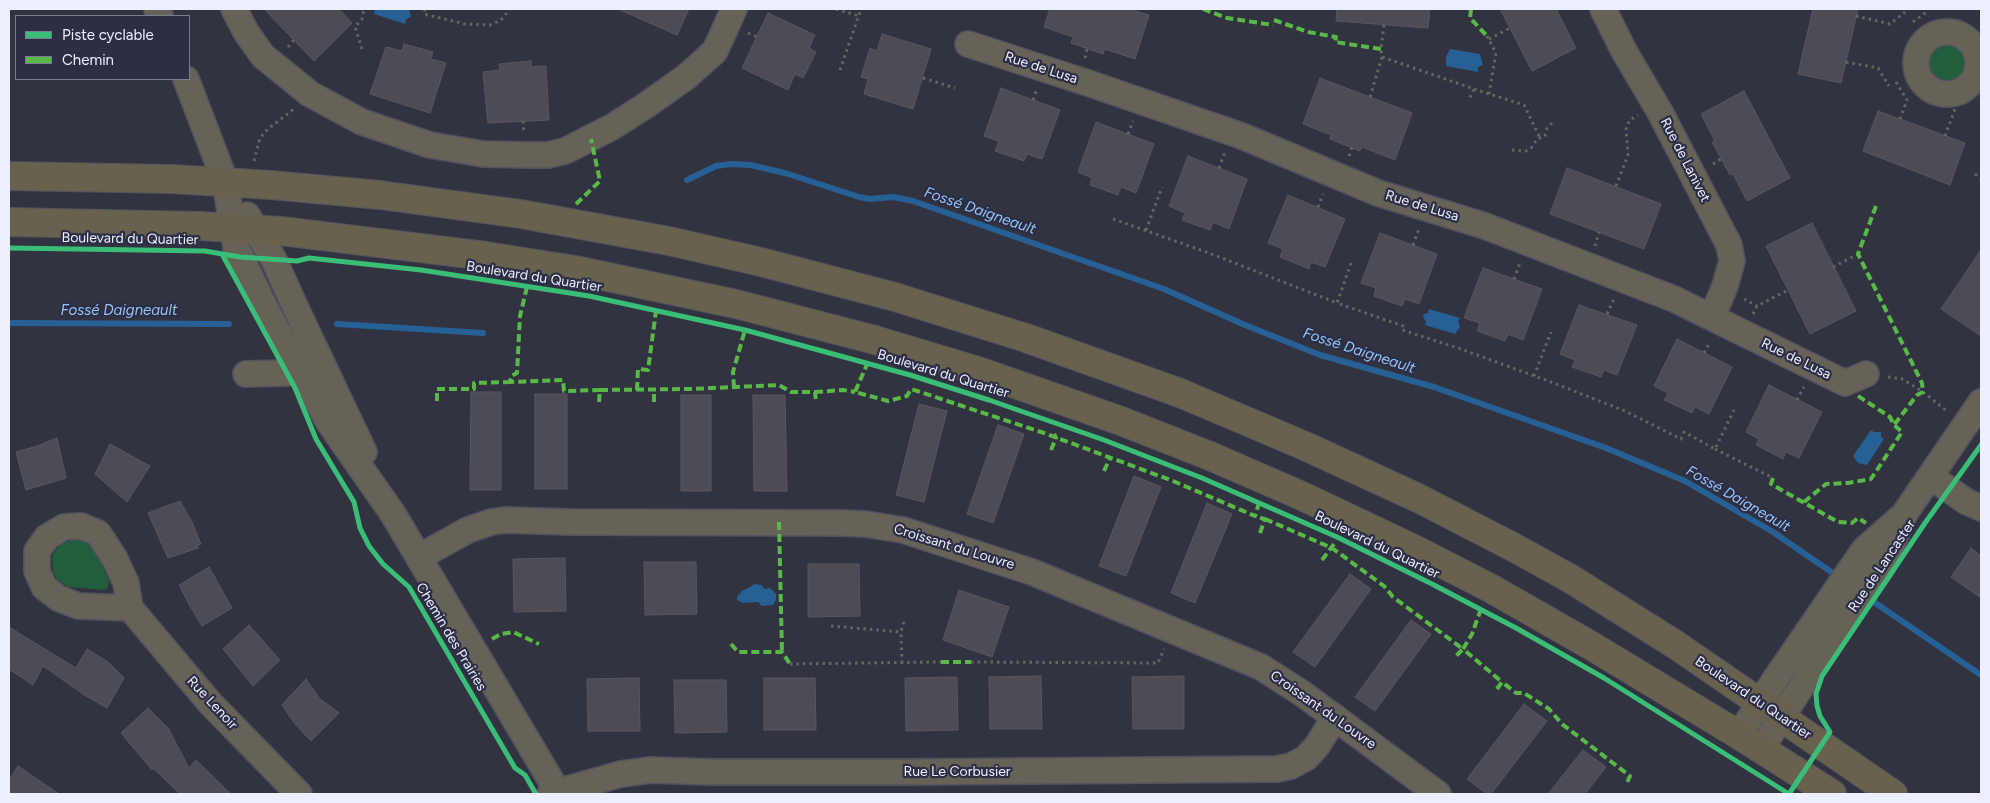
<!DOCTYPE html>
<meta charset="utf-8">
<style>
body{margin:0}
#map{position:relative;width:1990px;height:803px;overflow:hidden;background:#323340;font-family:Figtree,sans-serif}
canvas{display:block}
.frame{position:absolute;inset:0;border:10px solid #eceffe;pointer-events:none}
.legend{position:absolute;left:15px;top:15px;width:175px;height:65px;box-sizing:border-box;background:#2c2e46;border:1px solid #797b90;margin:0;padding:6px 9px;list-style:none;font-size:15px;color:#eceffe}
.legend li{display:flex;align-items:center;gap:10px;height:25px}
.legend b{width:25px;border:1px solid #797b90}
</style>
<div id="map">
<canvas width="1990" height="803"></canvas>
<div class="frame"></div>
<ul class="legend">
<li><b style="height:6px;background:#3abd76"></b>Piste cyclable</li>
<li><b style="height:6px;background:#58b947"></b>Chemin</li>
</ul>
</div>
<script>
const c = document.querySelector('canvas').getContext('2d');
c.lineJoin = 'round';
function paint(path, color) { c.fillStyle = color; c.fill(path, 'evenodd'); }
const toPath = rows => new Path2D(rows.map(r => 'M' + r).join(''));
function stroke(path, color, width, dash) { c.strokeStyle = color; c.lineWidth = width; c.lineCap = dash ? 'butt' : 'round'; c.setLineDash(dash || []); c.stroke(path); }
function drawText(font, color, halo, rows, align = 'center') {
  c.font = font + ' Figtree,sans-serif'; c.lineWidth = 4.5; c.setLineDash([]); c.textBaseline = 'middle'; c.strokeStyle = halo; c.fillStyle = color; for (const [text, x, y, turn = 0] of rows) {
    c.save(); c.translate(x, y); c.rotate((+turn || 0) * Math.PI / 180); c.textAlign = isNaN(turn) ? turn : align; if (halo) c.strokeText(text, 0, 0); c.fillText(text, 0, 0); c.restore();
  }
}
paint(toPath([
 '1928 63a19 19 0 1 1 38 0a19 19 0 1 1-38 0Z',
 [76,539,87,541,95,548,109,581,108,587,105,590,68,587,57,579,53,572,52,556,56,550,61,544]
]), '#225d3e');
paint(toPath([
 [375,9,409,9,411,17,406,19,405,24,374,14],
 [1450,49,1480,54,1483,65,1478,67,1478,72,1446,66,1446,57],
 [1429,309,1460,318,1458,321,1460,327,1455,334,1425,325,1426,322,1423,317,1424,314,1428,313],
 [1871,430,1874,432,1881,432,1881,437,1884,439,1867,465,1858,463,1853,456],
 [755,584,761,585,765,589,770,588,776,594,776,600,773,605,762,606,758,602,743,603,737,600,737,597,742,591]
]), '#276095');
stroke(toPath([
 [687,180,716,166,731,164,750,165,785,173,859,197,870,199,893,197,913,201,1164,289,1245,325,1320,355,1434,387,1606,448,1685,481,1773,532,1840,578],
 [9,323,229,324],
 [337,324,483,333],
 [1868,598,1981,675]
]), '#276095', 6);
const building = toPath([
 [264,9,339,9,352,23,314,61,264,9],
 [618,9,689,9,677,35,618,9],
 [1050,9,1129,9,1149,15,1135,59,1105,49,1103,54,1071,43,1073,37,1044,27,1050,9],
 [1337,9,1430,9,1428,28,1336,21,1337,9],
 [1500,9,1556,9,1576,48,1532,71,1500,9],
 [1813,9,1858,9,1841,83,1798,74,1813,9],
 [768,13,815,35,809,48,816,52,803,78,795,74,788,90,742,68,768,13],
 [882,34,931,49,913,109,864,94,868,79,861,77,870,48,877,51,882,34],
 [404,44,433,52,431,59,446,63,430,113,370,94,386,47,402,51,404,44],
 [531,61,531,67,546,66,549,120,488,123,483,72,500,70,499,64,531,61],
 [1320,78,1412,113,1395,160,1362,147,1360,151,1330,139,1331,135,1303,124,1320,78],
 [1001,88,1060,110,1042,159,1027,154,1024,161,995,151,999,141,984,136,1001,88],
 [1744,91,1790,178,1747,201,1733,174,1730,175,1712,142,1715,141,1701,114,1744,91],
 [1878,111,1965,143,1950,185,1863,151,1878,111],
 [1096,122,1154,144,1136,193,1121,187,1118,195,1090,185,1092,178,1078,172,1096,122],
 [1188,156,1247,179,1229,229,1213,222,1210,230,1182,220,1185,213,1169,206,1188,156],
 [1567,168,1661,204,1644,249,1550,214,1567,168],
 [1288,195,1345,219,1325,267,1311,262,1309,269,1280,257,1283,249,1268,243,1288,195],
 [1812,223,1856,311,1810,334,1766,246,1812,223],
 [1380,233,1437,254,1419,304,1405,299,1402,306,1374,296,1376,288,1361,283,1380,233],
 [1981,250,1981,336,1941,309,1981,250],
 [1483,268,1542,289,1523,340,1508,334,1505,341,1477,331,1480,323,1464,318,1483,268],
 [1579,305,1637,325,1617,375,1604,370,1601,377,1572,367,1575,360,1560,354,1579,305],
 [1677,339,1732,367,1709,414,1695,407,1692,413,1664,400,1668,393,1654,386,1677,339],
 [1769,385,1822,412,1799,458,1786,452,1783,459,1756,445,1759,439,1746,432,1769,385],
 [471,392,501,392,501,490,470,490,471,392],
 [535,394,567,394,567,489,535,489,535,394],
 [681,395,711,395,711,491,681,491,681,395],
 [753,395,785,395,787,491,754,491,753,395],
 [919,404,947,411,924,502,896,495,919,404],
 [998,425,1024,434,993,523,967,514,998,425],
 [57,438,66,478,26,490,16,452,37,446,57,438],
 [110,444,150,466,127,502,95,474,110,444],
 [1134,476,1161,487,1126,576,1099,566,1134,476],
 [180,501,192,522,201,544,197,546,198,548,168,558,148,513,180,501],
 [1207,503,1232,514,1195,603,1171,593,1207,503],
 [1971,548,1981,556,1981,598,1951,577,1971,548],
 [565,558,566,611,514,612,513,559,565,558],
 [644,562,696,562,697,614,645,615,644,562],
 [808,564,859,564,860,616,808,617,808,564],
 [209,567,232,608,202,626,190,606,179,585,209,567],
 [1350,574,1371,589,1315,667,1293,652,1350,574],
 [959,590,1009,607,992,657,943,640,959,590],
 [1411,620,1431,634,1375,711,1355,697,1411,620],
 [249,625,280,660,253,686,223,649,249,625],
 [9,627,76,668,87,649,108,662,124,678,107,708,86,696,43,666,33,685,9,669,9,627],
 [1041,676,1042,729,990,729,989,677,1041,676],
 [1184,676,1184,729,1133,729,1132,677,1184,676],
 [957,677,958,730,906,731,905,678,957,677],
 [639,678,640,731,588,731,587,679,639,678],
 [764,678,815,678,816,730,764,730,764,678],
 [306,679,319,698,339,713,311,741,295,724,282,705,306,679],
 [674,680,726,680,727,732,675,733,674,680],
 [1524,704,1547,721,1491,794,1487,794,1467,779,1524,704],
 [148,708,168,728,189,768,196,760,231,794,180,794,153,768,152,770,121,733,148,708],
 [1583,750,1606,767,1585,794,1548,794,1583,750],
 [18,766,59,794,9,794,9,780,18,766]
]);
paint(building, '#4e4b55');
stroke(building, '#5a5660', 1);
const minor = toPath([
 [157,9,160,16],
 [234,9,246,32,263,56,310,94,362,122,430,145,483,154,527,155,548,155,565,151,612,127,645,106,686,77,715,51,734,9],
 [1603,9,1624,51,1661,114,1729,245,1732,261,1725,286,1712,317],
 '1916 63a31 31 0 1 1 62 0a31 31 0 1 1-62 0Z',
 [968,44,1091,84,1242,136,1378,193,1485,226,1674,299,1845,383,1866,374],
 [186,79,225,181,236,247,265,308,328,421,393,514,559,794],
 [247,215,274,260,299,315,364,452],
 [246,374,287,373,299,370],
 [1931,477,1967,502,1981,508],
 [419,557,468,530,491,522,505,520,569,522,840,523,865,524,903,530,1032,572,1261,667,1303,694,1438,794],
 [130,608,78,606,58,598,44,587,37,571,37,551,47,537,64,527,81,526,98,533,115,559,126,583,130,608,210,703,299,794],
 [1739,735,1774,681,1864,550,1900,518],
 [1761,749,1832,639,1883,566,1905,513,1981,402],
 [550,794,621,774,651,770,711,772,912,772,1277,769,1291,766,1306,758,1317,746,1335,717]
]);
const major = toPath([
 [9,176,171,179,271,185,380,195,521,214,669,241,761,262,895,297,1026,338,1180,393,1305,446,1418,498,1515,548,1571,579,1676,645,1893,794],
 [9,222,200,226,281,231,486,256,575,270,736,304,875,340,978,371,1121,421,1210,456,1302,496,1414,549,1492,589,1590,645,1739,735,1832,794]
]);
stroke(minor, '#51525e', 28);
stroke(major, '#51525e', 30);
stroke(toPath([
 [425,9,424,14,465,24,490,25,501,20,510,9],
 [836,9,859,16],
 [1856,16,1890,24,1905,12],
 [1913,22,1928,11,1928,9],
 [1384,25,1381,49,1382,57,1474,89,1468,101],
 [748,33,757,37],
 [1487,36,1496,53,1489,94],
 [1489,39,1510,28],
 [288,47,294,40],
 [362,49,355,27,362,19,364,9],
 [1085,58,1087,49],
 [1846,62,1878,68,1889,86],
 [840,70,861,9],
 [923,78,955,88],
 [1896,82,1907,100,1900,119],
 [1474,89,1524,105,1540,138],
 [1370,97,1382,57],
 [1033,100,1037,89],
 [523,121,524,133],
 [1128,134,1133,121],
 [1945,136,1958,101,1956,92],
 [1512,150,1526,151,1531,148,1537,139,1545,136,1547,128,1553,122],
 [1349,156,1352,147],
 [254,161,260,138,268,129,294,109],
 [1713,164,1721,159],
 [1219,168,1225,152],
 [1975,174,1981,179],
 [1616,186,1628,155,1626,127,1630,120,1638,115],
 [1318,207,1323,194],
 [1113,219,1209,253,1337,303],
 [1146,230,1162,187],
 [1413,245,1419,229],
 [1595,246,1599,232],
 [1351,263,1337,303,1403,326,1402,330,1458,348,1551,382,1625,411,1681,439,1684,432,1715,449,1734,410],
 [1833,267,1858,254],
 [1514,279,1520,263],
 [1744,299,1757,306],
 [1607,314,1614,299],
 [1753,314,1757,306,1788,290],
 [1704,353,1710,342],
 [1534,376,1551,332],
 [1888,377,1902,379,1923,392,1948,412],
 [1797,400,1804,387],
 [1715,449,1773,478],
 [831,626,901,632],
 [971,662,1158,663,1164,649],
 [902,663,901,632,904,622],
 [790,664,941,662]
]), '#686560', 3, [2.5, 4]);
stroke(minor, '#676257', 25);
stroke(major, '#68614e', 28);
stroke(toPath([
 [1203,9,1227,18,1273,25],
 [1471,9,1470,18,1487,36],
 [1274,20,1308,32,1336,37,1335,42,1381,49],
 [576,204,600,181,591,139],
 [1876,206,1858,254,1922,383,1923,392,1917,395,1894,425],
 [527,287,520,316,517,373,511,376,510,382,563,380,564,391,600,390,599,402],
 [868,362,855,392,888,401,907,396,911,389,1044,433,1173,481,1255,516,1259,503],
 [734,387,733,372,745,330],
 [600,390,691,389,779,385,791,392,815,392,816,401],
 [637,390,638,369,648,370,656,311],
 [815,392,843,390,855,392],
 [437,401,437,389,474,389,474,383,510,382],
 [654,402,654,390],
 [1051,450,1056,438,1054,434],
 [1104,471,1110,458],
 [1773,478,1771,484,1838,522,1852,523,1858,518,1866,523],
 [1804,502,1826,484,1848,483,1871,479,1902,432,1894,425,1890,417,1855,394],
 [1260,518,1265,519,1260,533],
 [1265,519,1332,548,1384,586,1393,597,1463,649,1455,657],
 [779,522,782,652],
 [1322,560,1334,544],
 [1481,609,1472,634,1463,649,1502,682],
 [492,639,501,634,513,632,539,644],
 [731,644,738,652,782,652,790,664],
 [941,662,971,662],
 [1497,689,1502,682,1516,693,1524,693,1549,709,1562,724,1630,776,1626,785]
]), '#58b947', 4, [8, 4]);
stroke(toPath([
 [9,248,205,251,240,257,297,261,309,258,421,270,589,296,745,330,910,375,989,400,1104,440,1202,478,1337,537,1434,585,1516,628,1604,678,1789,794],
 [222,254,295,388,316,439,354,502,360,528,369,546,383,564,409,587,515,768,525,775,536,794],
 [1789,794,1830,732,1820,716,1817,706,1816,694,1822,676,1925,523,1981,445]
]), '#3abd76', 5);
drawText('14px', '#eceffe', '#2c2e46', [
 ["Rue de Lusa",1041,68,18],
 ["Rue de Lanivet",1685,160,63],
 ["Rue de Lusa",1422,206,17],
 ["Boulevard du Quartier",130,239,1],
 ["Boulevard du Quartier",534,277,9],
 ["Rue de Lusa",1796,359,26],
 ["Boulevard du Quartier",943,374,17],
 ["Boulevard du Quartier",1377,545,26],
 ["Croissant du Louvre",954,547,17],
 ["Rue de Lancaster",1882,566,-56],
 ["Chemin des Prairies",451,637,59],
 ["Boulevard du Quartier",1753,698,34],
 ["Rue Lenoir",212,703,47],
 ["Croissant du Louvre",1323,710,35],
 ["Rue Le Corbusier",957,772]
]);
drawText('italic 15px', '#95c4f4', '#2c2e46', [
 ["Fossé Daigneault",980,211,19],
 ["Fossé Daigneault",119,311],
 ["Fossé Daigneault",1359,351,18],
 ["Fossé Daigneault",1738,499,30]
]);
</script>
